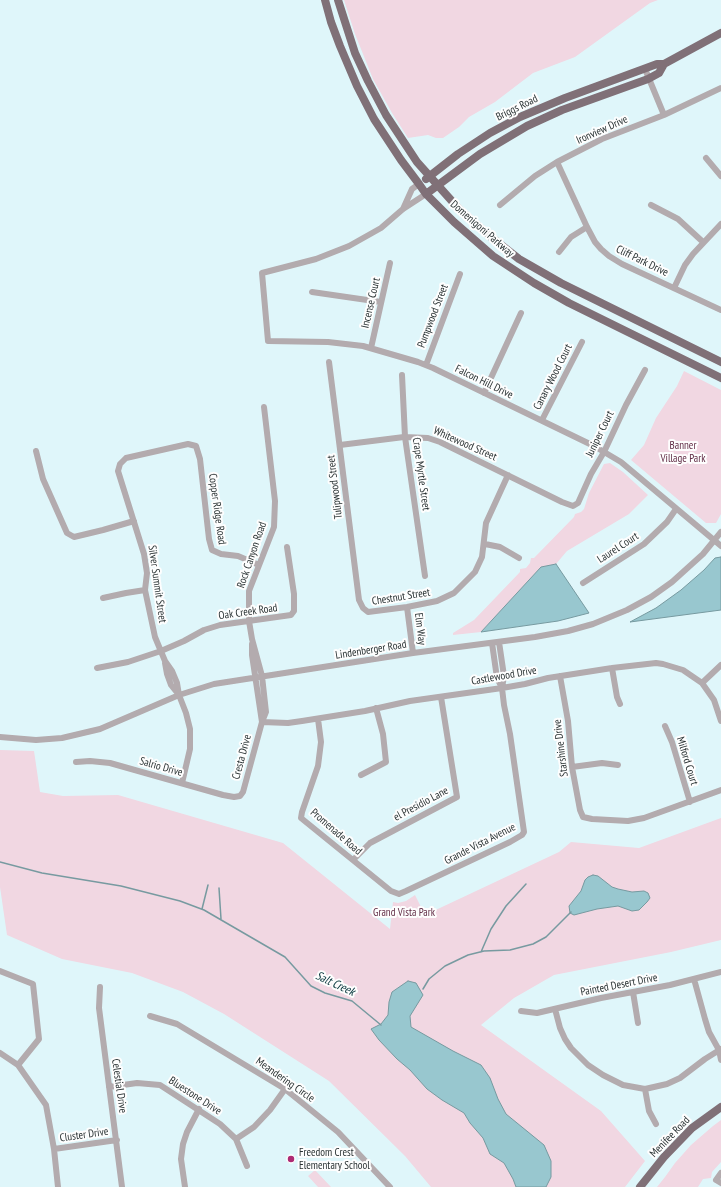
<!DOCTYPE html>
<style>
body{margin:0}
canvas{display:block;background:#dff6fa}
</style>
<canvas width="721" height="1187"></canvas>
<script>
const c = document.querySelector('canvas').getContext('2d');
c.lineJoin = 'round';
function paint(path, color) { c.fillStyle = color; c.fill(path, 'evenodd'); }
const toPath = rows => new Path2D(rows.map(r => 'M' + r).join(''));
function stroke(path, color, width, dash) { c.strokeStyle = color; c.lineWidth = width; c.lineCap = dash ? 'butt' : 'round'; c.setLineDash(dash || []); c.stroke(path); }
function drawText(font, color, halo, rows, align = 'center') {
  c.font = font + ' "PT Sans Narrow",sans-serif'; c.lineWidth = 4; c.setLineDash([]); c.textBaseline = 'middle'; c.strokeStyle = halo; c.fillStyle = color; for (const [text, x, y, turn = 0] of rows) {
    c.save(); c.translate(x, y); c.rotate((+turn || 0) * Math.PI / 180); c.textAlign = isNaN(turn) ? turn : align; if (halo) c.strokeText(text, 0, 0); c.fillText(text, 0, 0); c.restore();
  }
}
paint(toPath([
 [344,0,658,0,650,3,575,57,533,73,495,102,469,117,459,127,443,138,436,138,428,135,408,138,392,113,373,79,355,34],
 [684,371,721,390,721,514,716,523,706,523,631,460,644,445,656,418,677,386],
 [610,463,623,472,648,495,629,514,567,551,556,564,541,568,481,632,453,635,453,633,474,620,520,572,520,569,526,568,530,563,531,558,534,558,574,517,575,514,581,512,584,509,589,493,604,464],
 [0,750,34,751,40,792,63,796,118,795,283,843,390,929,393,902,398,903,406,901,415,895,425,915,559,852,571,842,639,848,721,818,721,940,671,952,554,975,514,998,481,1025,601,1111,645,1161,625,1187,431,1187,405,1156,329,1081,224,1014,183,992,132,973,62,959,7,935,0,887],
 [721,1120,721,1162,712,1172,711,1178,703,1179,698,1187,657,1187,665,1177,675,1163,691,1145,713,1126],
 [315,1170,331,1187,318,1187,308,1176]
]), '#f1d7e2');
const water = toPath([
 [721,557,721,610,630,622,656,608,681,590,704,570,715,558,721,557],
 [556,564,589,613,558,621,481,632,541,567,556,564],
 [593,875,598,876,612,887,618,889,632,892,644,891,648,893,650,898,647,902,639,910,632,911,618,906,597,909,574,915,570,913,569,906,581,891,585,880,588,877,593,875],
 [408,981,416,983,423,995,410,1016,411,1027,453,1051,481,1065,490,1078,498,1099,506,1114,544,1145,551,1161,551,1177,546,1187,516,1187,513,1179,504,1163,490,1154,483,1138,470,1123,464,1113,442,1100,427,1089,410,1070,397,1059,379,1040,371,1029,381,1024,388,1015,389,1002,392,992,408,981]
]);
paint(water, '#98c7cf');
stroke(water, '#779aa0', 1);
stroke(toPath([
 [0,862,42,873,121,886,180,901,204,910,285,957,311,986,325,993,352,1001,381,1025],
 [219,888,221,919],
 [202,909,208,885],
 [481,952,491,929,506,906,526,884],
 [423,989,429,979,445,966,468,955,484,951,510,950,533,944,546,937,571,912]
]), '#779aa0', 1.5);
stroke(toPath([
 [645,69,664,115],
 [706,158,721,176],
 [557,162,587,227,595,242,601,249,609,256,622,264,721,310],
 [426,194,403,209,381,228,349,246,316,259,262,273,268,341,328,342,363,346,418,362,433,368,594,446,621,462,721,546],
 [500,205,535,176,557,162,602,139,664,115,721,88],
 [651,205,678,219,703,242],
 [403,209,412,189,419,184],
 [559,252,571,237,587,227],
 [674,288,685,265,693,254,721,224],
 [312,292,381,302],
 [371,348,390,263],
 [329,362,359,600,363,608,368,612,407,607,437,601,454,593,475,572,482,557,486,523,508,475],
 [426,365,460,274],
 [402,375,405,437,425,576],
 [484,393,521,313],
 [542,420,582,342],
 [340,445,404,437,428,438,440,442,562,502,573,506,578,503,591,474,604,452,626,405,645,370],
 [36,451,43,479,67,533,74,537,103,530,134,521],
 [485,544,500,547,519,558],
 [583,583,644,544,667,522,676,509],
 [103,598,126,593,145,590],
 [407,607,413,653],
 [499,642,504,676,502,688],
 [252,644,252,655,262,722],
 [165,663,167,674,171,685,179,695,186,713,190,729,190,749,182,783],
 [97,668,128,662,161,651,184,641,204,630,220,625,291,615,294,611,294,594,287,547],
 [612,668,617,697,620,704],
 [560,676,568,721,572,767,580,810,583,817,592,819,628,821,644,818,721,790],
 [702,683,721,665],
 [179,695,177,683,172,671,165,661,155,637,145,590,147,573,144,554,118,471,120,464,126,458,188,444,196,446,200,459,209,539,212,550,221,554,238,556,259,565],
 [318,719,321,742,318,766,302,812,301,818,391,891,399,894,406,891,510,842,522,835,524,832,510,734,504,705,502,688,497,678,492,643],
 [262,722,288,723,302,721,365,711,410,701,502,688,525,684,548,678,612,668,656,663,663,664,683,670,702,683,714,700,721,721],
 [665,726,672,742,690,802],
 [0,737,36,740,62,738,100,729,179,695,214,684,413,653,535,637,568,631,593,624,627,610,651,597,672,582,703,554,721,532],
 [76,762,90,761,110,763,223,795,234,797,240,796,243,792,262,722,266,712,262,676,252,639,249,621,249,591,274,527,275,501,264,407],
 [572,767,602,763,618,765],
 [361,775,386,762,383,734,376,708],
 [353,860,370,843,457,797,441,697],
 [0,971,33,984,39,1039,18,1065],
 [694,979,705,1019,709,1032,719,1050,721,1060],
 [100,987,99,1008,122,1187],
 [633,992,638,1023],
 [555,1009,560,1028,565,1039,571,1048,588,1065,603,1075,623,1085,645,1089,667,1084,680,1078,705,1059,721,1049],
 [521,1011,537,1013,601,998,670,985,721,972],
 [150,1016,177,1024,285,1089,338,1132,390,1187],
 [0,1053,18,1065,46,1105,54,1149,58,1187],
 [109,1087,137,1083,160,1085,220,1124,236,1139,247,1166],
 [645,1089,649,1111,656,1124],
 [236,1139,254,1127,270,1110,285,1089],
 [54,1149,117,1140],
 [721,1173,716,1180,721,1183],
 [185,1187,181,1159,183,1144,187,1132,199,1109]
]), '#b3abae', 6);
stroke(toPath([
 [325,0,331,22,340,46,357,86,374,119,401,160,419,184,426,194,454,222,493,256,534,283,569,303,721,378],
 [338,0,355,53,368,81,386,115,417,162,459,209,491,237,519,259,561,283,721,362],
 [426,179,458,154,490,133,520,117,565,98,657,64,664,64],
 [426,194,480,154,527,126,562,110,648,79,659,73,664,64,721,33],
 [640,1187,664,1157,692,1128,721,1107]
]), '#807077', 8);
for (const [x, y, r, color] of [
 [291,1159,4,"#ad2973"]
]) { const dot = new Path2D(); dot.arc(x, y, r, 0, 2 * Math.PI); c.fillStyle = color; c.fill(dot); stroke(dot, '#fefefe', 1.5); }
drawText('11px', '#293233', '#fefefe', [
 ["Briggs Road",517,108,-26],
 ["Ironview Drive",602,130,-24],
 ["Domenigoni Parkway",482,229,41],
 ["Cliff Park Drive",642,261,26],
 ["Incense Court",371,303,-77],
 ["Pumpwood Street",433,316,-69],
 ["Canary Wood Court",553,377,-63],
 ["Falcon Hill Drive",484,382,26],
 ["Juniper Court",600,434,-64],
 ["Whitewood Street",465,444,24],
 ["Crape Myrtle Street",421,474,82],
 ["Tulipwood Street",335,487,-97],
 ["Copper Ridge Road",217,509,82],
 ["Laurel Court",618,548,-33],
 ["Rock Canyon Road",252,555,-71],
 ["Silver Summit Street",157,584,82],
 ["Chestnut Street",401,597,-9],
 ["Oak Creek Road",248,612,-8],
 ["Elm Way",420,629,83],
 ["Lindenberger Road",371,650,-9],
 ["Castlewood Drive",504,676,-10],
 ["Starshine Drive",561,748,-97],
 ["Cresta Drive",242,757,-75],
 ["Milford Court",687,761,73],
 ["Salrio Drive",161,767,16],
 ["el Presidio Lane",421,804,-28],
 ["Promenade Road",336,832,41],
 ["Grande Vista Avenue",480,844,-27],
 ["Painted Desert Drive",619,985,-11],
 ["Meandering Circle",285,1080,35],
 ["Celestial Drive",119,1086,82],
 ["Bluestone Drive",195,1096,33],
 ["Cluster Drive",84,1135,-8],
 ["Menifee Road",670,1137,-46]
]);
drawText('11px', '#612d46', '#fefefe', [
 ["Banner",683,446],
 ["Village Park",683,459],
 ["Grand Vista Park",404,913]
]);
drawText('11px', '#293233', '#fefefe', [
 ["Freedom Crest",299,1153],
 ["Elementary School",299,1166]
], 'left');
drawText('italic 12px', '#08373d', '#fefefe', [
 ["Salt Creek",335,984,25]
]);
</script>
